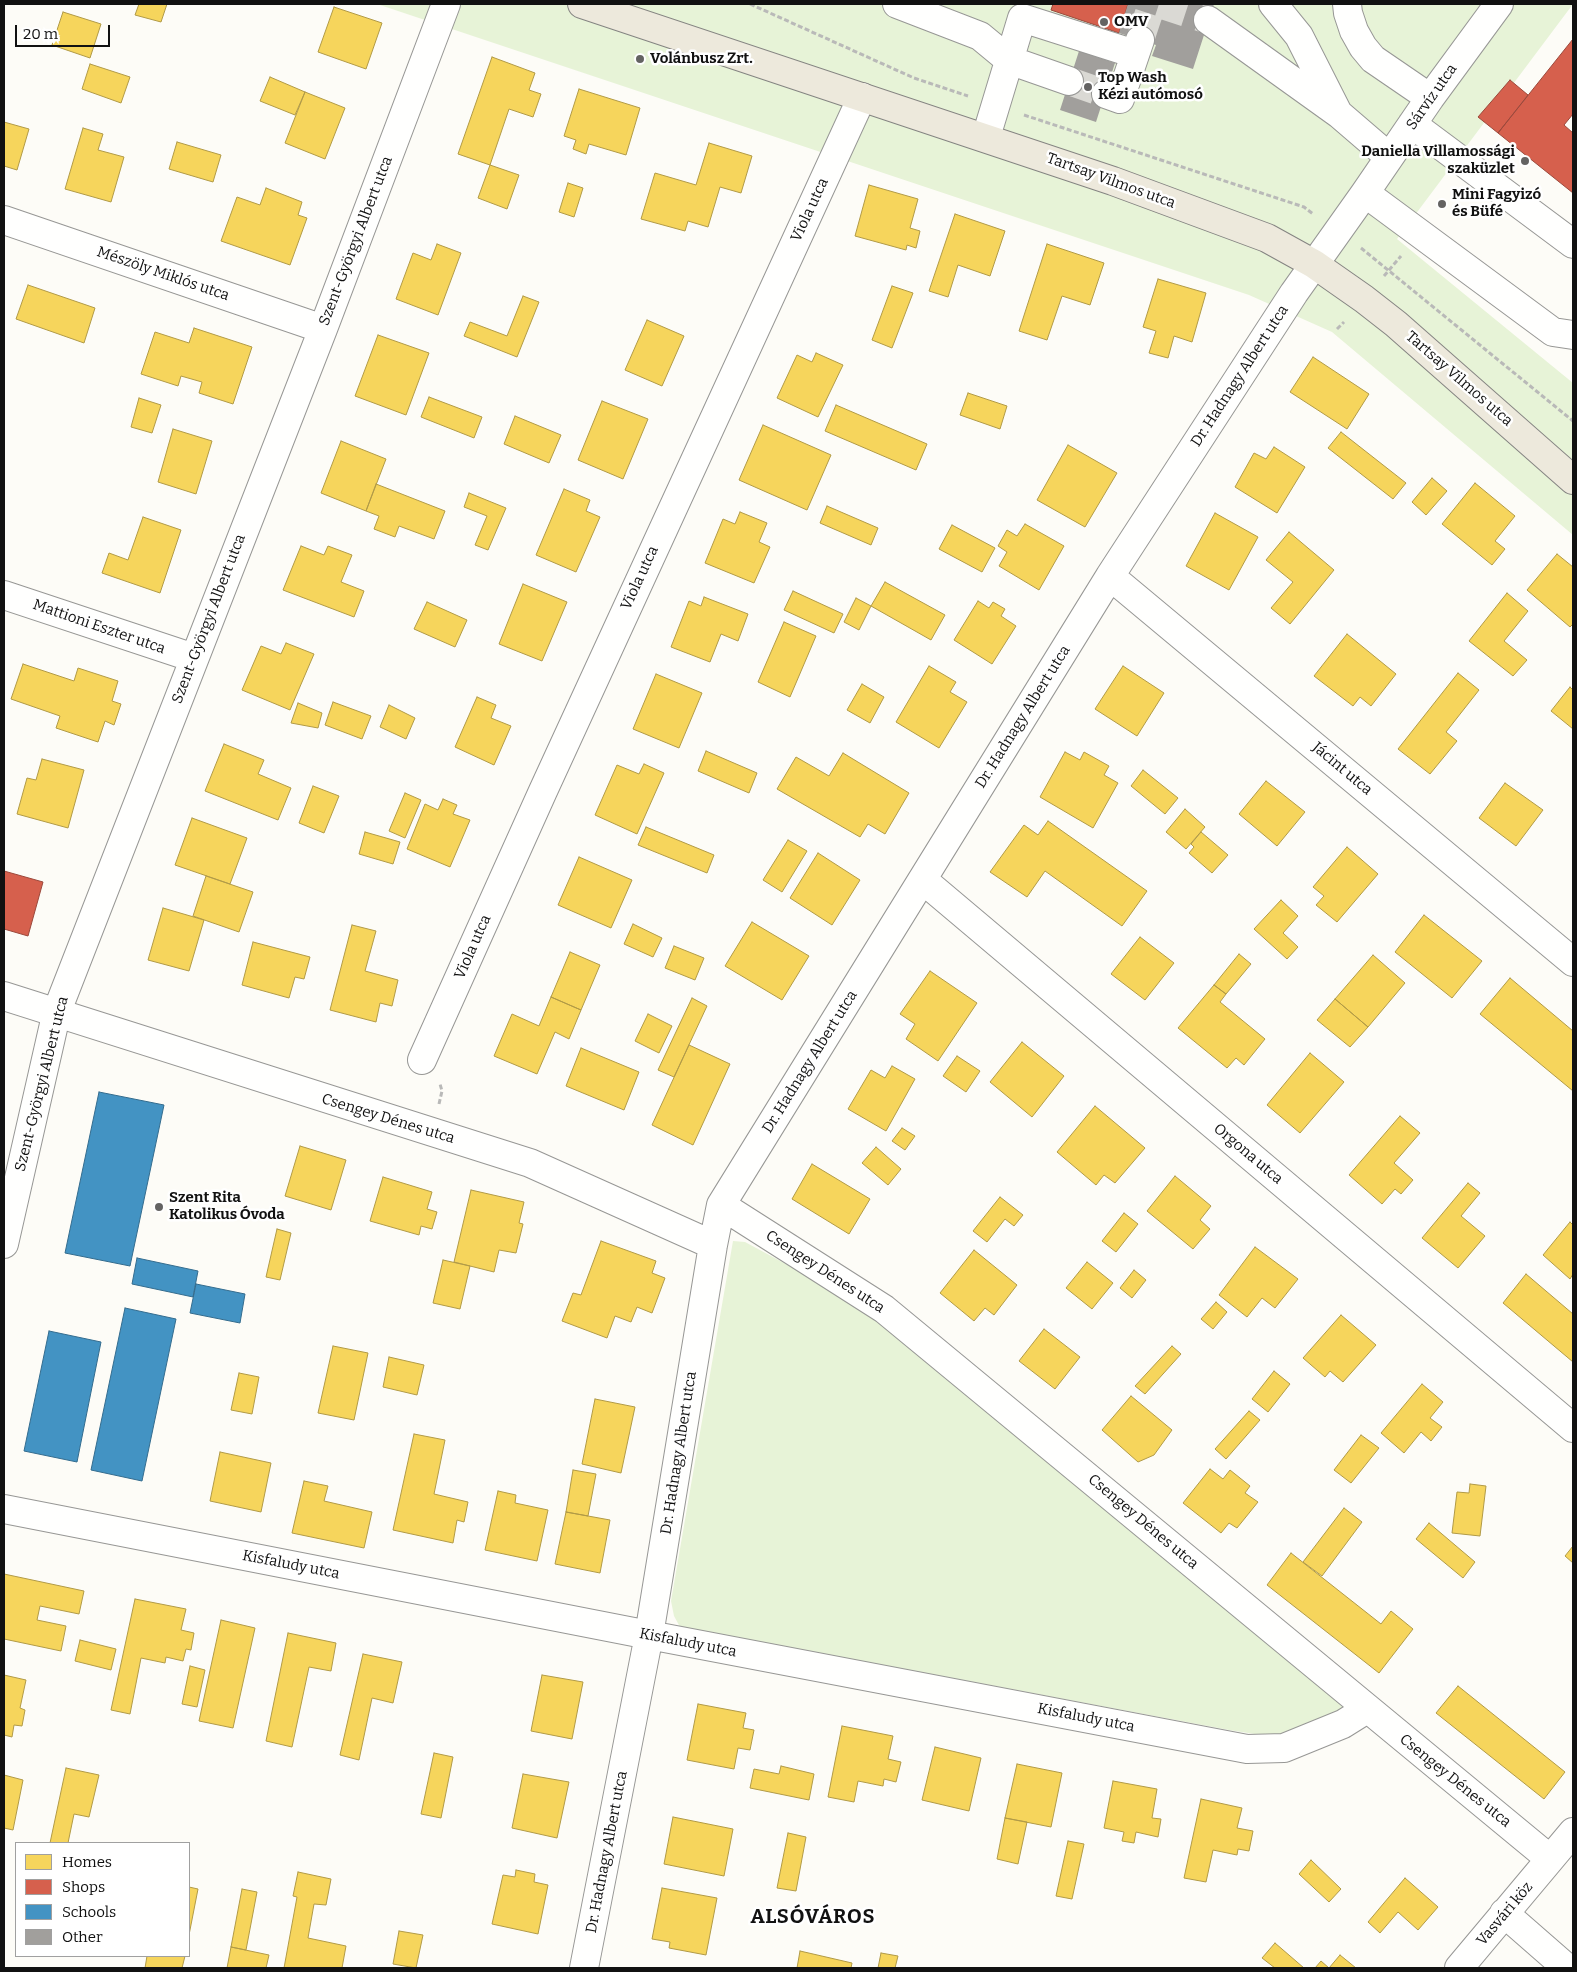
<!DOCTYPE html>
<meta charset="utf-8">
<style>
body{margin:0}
#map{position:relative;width:1577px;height:1972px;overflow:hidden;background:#fdfcf7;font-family:Bitter,serif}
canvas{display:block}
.frame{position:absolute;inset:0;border:5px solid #111;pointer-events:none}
.legend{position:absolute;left:15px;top:1842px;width:175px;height:115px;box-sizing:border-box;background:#fff;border:1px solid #a0a0a0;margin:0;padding:6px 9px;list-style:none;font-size:15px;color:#111}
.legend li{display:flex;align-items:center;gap:10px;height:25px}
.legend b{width:25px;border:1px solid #a0a0a0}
.scale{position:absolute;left:15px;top:25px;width:95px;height:22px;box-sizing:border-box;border:2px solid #111;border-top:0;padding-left:6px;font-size:15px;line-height:18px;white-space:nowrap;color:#111;-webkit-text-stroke:4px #fff;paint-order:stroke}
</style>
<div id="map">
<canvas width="1577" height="1972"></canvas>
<div class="frame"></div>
<ul class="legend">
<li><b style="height:14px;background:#f6d55c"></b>Homes</li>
<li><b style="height:14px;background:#d6604d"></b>Shops</li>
<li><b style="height:14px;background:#4393c3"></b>Schools</li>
<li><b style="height:14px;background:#a19f9c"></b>Other</li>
</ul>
<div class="scale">20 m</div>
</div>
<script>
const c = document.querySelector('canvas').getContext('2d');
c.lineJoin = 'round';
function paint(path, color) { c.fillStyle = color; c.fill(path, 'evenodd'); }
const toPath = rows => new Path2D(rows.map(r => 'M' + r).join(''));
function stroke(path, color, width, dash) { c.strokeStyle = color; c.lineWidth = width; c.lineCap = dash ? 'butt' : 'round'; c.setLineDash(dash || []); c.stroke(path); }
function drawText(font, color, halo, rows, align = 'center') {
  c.font = font + ' Bitter,serif'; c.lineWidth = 5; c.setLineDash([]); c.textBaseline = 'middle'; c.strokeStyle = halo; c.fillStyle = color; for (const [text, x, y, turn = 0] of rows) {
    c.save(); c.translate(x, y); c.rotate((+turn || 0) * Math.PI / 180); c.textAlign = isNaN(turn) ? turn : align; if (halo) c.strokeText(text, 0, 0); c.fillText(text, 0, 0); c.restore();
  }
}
paint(toPath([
 [377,4,1573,4,1397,239,1573,383,1573,535,1332,332,1249,295],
 [733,1241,745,1242,823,1284,903,1339,1350,1706,1331,1718,1274,1737,1229,1730,680,1627,674,1616,671,1601]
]), '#e7f3d7');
const homes = toPath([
 [139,4,167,4,161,22,135,15,139,4],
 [334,7,382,23,366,69,318,52,334,7],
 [63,12,101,24,90,58,52,45,63,12],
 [492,57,535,73,529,90,541,94,533,117,509,109,490,165,458,154,492,57],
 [90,64,130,77,121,103,82,89,90,64],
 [270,77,305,92,295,115,260,101,270,77],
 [579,89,640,108,626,155,589,144,586,154,573,149,576,140,564,136,579,89],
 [305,92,345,108,325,159,285,143,305,92],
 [4,122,29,129,17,170,4,166,4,122],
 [83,128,103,134,98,150,124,157,111,202,65,189,83,128],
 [177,142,221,155,213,182,169,169,177,142],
 [709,143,752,156,741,193,720,187,708,227,688,221,685,231,641,219,655,173,696,185,709,143],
 [490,165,519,175,507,209,478,198,490,165],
 [568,183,583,188,574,217,559,212,568,183],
 [869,185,918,199,910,228,920,231,916,248,907,245,906,250,855,236,869,185],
 [266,188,302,202,298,215,307,218,290,265,221,241,237,197,260,205,266,188],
 [955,214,1005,231,990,276,958,265,948,297,929,291,955,214],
 [437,244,461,253,438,315,396,299,413,253,431,260,437,244],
 [1047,244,1104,263,1090,305,1062,296,1047,340,1019,331,1047,244],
 [1158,279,1206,293,1192,342,1174,336,1168,358,1149,353,1156,331,1143,327,1158,279],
 [28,285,95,308,84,343,16,319,28,285],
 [892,286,913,293,892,348,872,340,892,286],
 [523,296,539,302,517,357,464,336,470,322,507,336,523,296],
 [647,320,684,336,662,386,625,370,647,320],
 [194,328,252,347,233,404,199,393,202,382,181,376,178,386,141,374,155,332,189,343,194,328],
 [378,335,429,353,406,415,355,396,378,335],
 [816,353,843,365,818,417,777,398,797,355,812,362,816,353],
 [1313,357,1369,394,1347,429,1290,392,1313,357],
 [968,393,1007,406,1000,429,960,415,968,393],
 [429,397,482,417,474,438,421,417,429,397],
 [139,398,161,405,152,433,131,427,139,398],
 [602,401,648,419,623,479,578,460,602,401],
 [836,405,927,444,916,470,825,431,836,405],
 [515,416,561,435,549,463,504,444,515,416],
 [763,425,831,455,807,510,739,480,763,425],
 [173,429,212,441,196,494,158,482,173,429],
 [1341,432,1406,483,1393,499,1328,448,1341,432],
 [341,441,386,459,366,511,321,493,341,441],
 [1068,445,1117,473,1085,527,1037,500,1068,445],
 [1274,447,1305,467,1277,513,1235,487,1254,453,1266,459,1274,447],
 [1432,478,1447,491,1426,515,1412,502,1432,478],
 [1475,483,1515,516,1495,541,1505,549,1492,565,1442,524,1475,483],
 [376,484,445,511,434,539,399,526,395,537,374,529,379,516,366,511,376,484],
 [564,489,590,500,586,511,600,517,576,572,536,555,564,489],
 [469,493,506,508,488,550,475,545,487,516,464,507,469,493],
 [827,506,878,528,871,545,820,523,827,506],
 [740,512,767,523,759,542,770,547,754,583,705,563,723,519,735,524,740,512],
 [1215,513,1258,537,1229,590,1186,566,1215,513],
 [143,517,181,530,160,593,102,573,109,553,128,560,143,517],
 [1025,524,1064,546,1039,590,999,566,1007,552,998,546,1007,530,1017,536,1025,524],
 [952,525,995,548,982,572,939,549,952,525],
 [1289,532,1334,570,1290,624,1271,608,1293,582,1266,560,1289,532],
 [301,546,324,555,328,546,352,555,341,582,364,591,354,617,283,590,301,546],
 [1557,554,1573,567,1573,624,1570,627,1527,590,1557,554],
 [885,582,945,615,931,640,871,606,885,582],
 [523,584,567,602,542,661,499,644,523,584],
 [793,591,843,614,834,633,784,610,793,591],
 [1507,593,1528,611,1504,641,1527,660,1513,676,1469,641,1507,593],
 [704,597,748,614,738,641,721,634,710,662,671,647,689,601,701,606,704,597],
 [856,598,871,606,859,630,844,622,856,598],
 [978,601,989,608,993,602,1005,609,1001,616,1016,626,992,664,954,640,978,601],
 [427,602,467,620,455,647,414,629,427,602],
 [784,622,816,636,790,697,758,682,784,622],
 [1347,634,1396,674,1371,706,1360,697,1353,706,1314,676,1347,634],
 [286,643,314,654,290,710,242,690,261,646,281,654,286,643],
 [23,664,74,681,78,668,118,681,112,701,121,704,114,725,105,721,98,742,56,728,60,716,11,699,23,664],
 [929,666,956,682,950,692,967,702,939,748,896,722,929,666],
 [1123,666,1164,693,1137,736,1095,709,1123,666],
 [1458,673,1479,690,1446,732,1457,741,1430,774,1398,749,1458,673],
 [656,674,702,693,679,748,633,729,656,674],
 [862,684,884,697,870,723,847,710,862,684],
 [1570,687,1573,690,1573,729,1551,711,1570,687],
 [477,697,496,705,491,718,511,726,494,765,455,747,477,697],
 [333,702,371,716,362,739,325,725,333,702],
 [298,703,322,713,318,728,291,723,298,703],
 [389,705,415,718,406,739,380,727,389,705],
 [224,744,264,760,258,774,291,788,278,820,205,791,224,744],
 [706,751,757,773,749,793,698,771,706,751],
 [1065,752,1080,760,1084,752,1109,766,1104,775,1118,783,1093,828,1040,797,1065,752],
 [843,753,909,793,885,834,868,824,860,837,777,789,796,757,829,776,843,753],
 [42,759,84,770,68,828,17,814,27,778,36,780,42,759],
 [644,764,664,773,637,834,595,815,617,765,639,774,644,764],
 [1143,770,1178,798,1165,814,1131,786,1143,770],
 [1266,781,1305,812,1277,846,1239,814,1266,781],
 [1505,783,1543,810,1516,846,1479,818,1505,783],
 [313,786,339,796,324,833,299,823,313,786],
 [405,793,421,800,405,838,389,831,405,793],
 [443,799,457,805,453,814,470,820,450,867,407,849,425,804,438,810,443,799],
 [1185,809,1205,827,1186,849,1166,832,1185,809],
 [192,818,247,838,230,884,175,865,192,818],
 [1048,821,1147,891,1122,926,1045,871,1027,897,990,872,1024,825,1038,835,1048,821],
 [646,827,714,855,707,873,638,845,646,827],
 [365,832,400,842,393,864,359,854,365,832],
 [1201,832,1228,855,1212,873,1189,853,1194,847,1191,844,1201,832],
 [788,840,807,851,782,892,763,880,788,840],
 [1347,847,1378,874,1337,922,1316,905,1324,896,1313,887,1347,847],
 [818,853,860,880,832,925,790,898,818,853],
 [579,857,632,880,611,928,558,905,579,857],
 [206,876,253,892,239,932,193,916,206,876],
 [1281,900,1298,916,1283,933,1298,947,1287,959,1254,929,1281,900],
 [163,908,204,920,189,971,148,960,163,908],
 [1424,915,1482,961,1452,998,1395,952,1424,915],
 [752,922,809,956,782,1000,725,966,752,922],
 [633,924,662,938,653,957,624,944,633,924],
 [352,925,376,931,365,971,398,980,392,1006,380,1003,376,1022,330,1010,352,925],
 [1140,937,1174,963,1145,1000,1111,974,1140,937],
 [253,942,310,957,304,979,295,977,289,998,242,985,253,942],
 [674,946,704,958,695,980,665,968,674,946],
 [570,952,600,965,581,1010,551,997,570,952],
 [1239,954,1251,964,1226,994,1214,985,1239,954],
 [1373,955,1405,983,1368,1027,1335,999,1373,955],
 [930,971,977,1003,938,1061,906,1039,915,1024,900,1014,930,971],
 [1510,978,1573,1031,1573,1091,1480,1014,1510,978],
 [1214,985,1226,994,1220,1002,1265,1039,1244,1065,1236,1058,1227,1068,1178,1028,1214,985],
 [551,997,581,1010,569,1039,555,1032,537,1074,494,1056,512,1014,539,1026,551,997],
 [692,998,707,1006,674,1077,658,1070,692,998],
 [1335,999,1368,1027,1350,1047,1317,1020,1335,999],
 [648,1014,672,1026,659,1053,635,1041,648,1014],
 [1022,1042,1064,1076,1032,1117,990,1082,1022,1042],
 [689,1045,730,1064,693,1145,652,1125,689,1045],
 [581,1048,639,1072,624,1110,566,1086,581,1048],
 [1310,1053,1344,1082,1300,1133,1267,1105,1310,1053],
 [957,1056,980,1071,966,1092,943,1076,957,1056],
 [892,1066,915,1079,886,1131,848,1109,871,1070,885,1078,892,1066],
 [1095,1106,1145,1148,1115,1183,1104,1175,1096,1185,1057,1152,1095,1106],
 [1400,1116,1420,1133,1394,1163,1413,1180,1401,1194,1395,1189,1382,1204,1349,1175,1400,1116],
 [902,1128,915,1136,905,1150,892,1141,902,1128],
 [300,1146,346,1160,331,1210,285,1196,300,1146],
 [876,1147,901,1169,888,1185,862,1163,876,1147],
 [812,1164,870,1199,849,1234,792,1199,812,1164],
 [1175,1176,1211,1206,1200,1220,1210,1229,1193,1249,1147,1211,1175,1176],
 [383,1177,432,1192,427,1209,437,1212,432,1229,421,1226,419,1235,370,1221,383,1177],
 [1468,1183,1480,1193,1461,1216,1485,1236,1458,1268,1422,1238,1468,1183],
 [471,1190,524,1202,519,1223,523,1224,516,1253,499,1250,494,1272,454,1262,471,1190],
 [1000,1197,1023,1215,1014,1226,1005,1219,987,1242,973,1231,1000,1197],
 [1124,1213,1138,1224,1116,1252,1102,1241,1124,1213],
 [1570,1222,1573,1225,1573,1274,1570,1279,1543,1255,1570,1222],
 [277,1229,291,1233,280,1280,266,1277,277,1229],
 [601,1241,656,1261,652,1273,665,1278,652,1313,637,1307,631,1322,615,1316,607,1338,562,1321,573,1293,581,1295,601,1241],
 [1255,1247,1298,1279,1275,1308,1262,1298,1247,1317,1219,1295,1255,1247],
 [974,1250,1017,1285,994,1315,985,1308,974,1321,940,1293,974,1250],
 [443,1260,470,1266,460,1309,433,1303,443,1260],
 [1087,1262,1113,1283,1092,1309,1066,1288,1087,1262],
 [1134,1270,1146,1280,1132,1298,1120,1288,1134,1270],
 [1526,1274,1573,1314,1573,1362,1503,1303,1526,1274],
 [1216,1302,1227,1312,1213,1329,1201,1319,1216,1302],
 [1341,1315,1376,1345,1343,1382,1330,1371,1325,1377,1303,1358,1341,1315],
 [1044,1329,1080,1357,1055,1389,1019,1361,1044,1329],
 [333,1346,368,1353,354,1420,318,1413,333,1346],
 [1172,1346,1181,1354,1145,1394,1135,1386,1172,1346],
 [389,1357,424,1365,417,1395,383,1387,389,1357],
 [1274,1371,1290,1384,1268,1412,1252,1399,1274,1371],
 [239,1373,259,1377,252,1414,231,1410,239,1373],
 [1422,1384,1443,1402,1430,1418,1442,1427,1431,1441,1421,1432,1404,1453,1381,1433,1422,1384],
 [1131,1396,1172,1430,1154,1455,1138,1462,1102,1430,1131,1396],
 [595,1399,635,1407,621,1473,582,1464,595,1399],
 [1249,1411,1260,1420,1226,1459,1215,1449,1249,1411],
 [414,1434,445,1440,434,1494,468,1502,464,1522,457,1520,453,1543,393,1530,414,1434],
 [1361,1435,1379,1448,1351,1483,1334,1470,1361,1435],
 [220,1452,271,1463,261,1512,210,1501,220,1452],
 [1210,1469,1223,1479,1230,1470,1250,1486,1245,1493,1258,1502,1237,1528,1229,1523,1221,1533,1183,1503,1210,1469],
 [573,1470,596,1474,588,1516,566,1512,573,1470],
 [304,1481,328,1486,324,1501,372,1512,364,1548,292,1533,304,1481],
 [1470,1484,1486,1486,1480,1536,1452,1533,1457,1492,1469,1493,1470,1484],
 [498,1491,516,1495,515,1503,548,1510,537,1561,485,1550,498,1491],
 [1344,1508,1362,1522,1322,1576,1303,1562,1344,1508],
 [566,1512,610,1520,600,1573,555,1564,566,1512],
 [1429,1523,1475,1562,1463,1578,1416,1539,1429,1523],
 [1573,1546,1573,1563,1565,1556,1573,1546],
 [1291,1553,1381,1624,1391,1611,1413,1629,1379,1673,1267,1585,1291,1553],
 [4,1574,84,1591,79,1614,40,1606,37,1620,66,1626,61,1651,4,1639,4,1574],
 [135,1599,186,1609,181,1630,194,1633,191,1650,186,1649,183,1661,166,1657,165,1663,141,1658,130,1714,111,1710,135,1599],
 [221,1620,255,1628,233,1728,199,1721,221,1620],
 [288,1633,336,1643,331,1671,309,1667,292,1747,266,1741,288,1633],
 [80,1640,116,1649,111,1670,75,1661,80,1640],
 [363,1654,402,1662,393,1703,372,1698,359,1760,340,1755,363,1654],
 [190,1666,205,1670,197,1707,182,1704,190,1666],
 [4,1675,26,1680,20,1708,25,1710,22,1726,14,1725,12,1737,4,1735,4,1675],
 [542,1675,583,1682,572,1739,531,1731,542,1675],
 [1458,1686,1565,1772,1544,1799,1436,1713,1458,1686],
 [698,1704,746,1713,743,1728,754,1730,750,1750,738,1748,734,1769,687,1760,698,1704],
 [842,1726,893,1736,888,1759,901,1762,896,1782,884,1779,883,1786,858,1781,854,1802,828,1797,842,1726],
 [935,1747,981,1758,969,1811,922,1800,935,1747],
 [434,1753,453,1757,441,1818,421,1814,434,1753],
 [1017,1764,1062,1773,1051,1827,1005,1818,1017,1764],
 [781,1766,814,1774,809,1800,750,1788,754,1769,779,1774,781,1766],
 [66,1768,99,1775,89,1817,74,1814,68,1843,50,1843,66,1768],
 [523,1774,569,1782,557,1838,512,1828,523,1774],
 [4,1775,23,1780,13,1830,4,1828,4,1775],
 [1113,1781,1157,1789,1152,1818,1161,1819,1158,1837,1136,1832,1134,1843,1122,1841,1124,1832,1104,1828,1113,1781],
 [1201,1799,1242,1808,1237,1828,1253,1831,1249,1851,1238,1849,1237,1855,1213,1850,1206,1882,1184,1878,1201,1799],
 [673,1817,733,1829,724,1876,664,1864,673,1817],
 [1005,1818,1027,1822,1018,1864,997,1859,1005,1818],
 [788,1833,806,1837,796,1891,777,1888,788,1833],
 [1068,1841,1084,1844,1072,1899,1056,1896,1068,1841],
 [1311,1860,1341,1889,1329,1902,1299,1874,1311,1860],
 [516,1870,535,1874,534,1882,548,1885,538,1934,492,1924,503,1875,515,1877,516,1870],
 [298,1872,331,1879,326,1905,314,1904,308,1938,346,1946,342,1968,284,1968,297,1897,293,1896,298,1872],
 [1405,1878,1438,1907,1418,1930,1398,1912,1380,1933,1368,1922,1405,1878],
 [189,1887,198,1889,189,1935,189,1887],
 [662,1888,717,1898,706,1955,669,1948,670,1942,652,1939,662,1888],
 [242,1889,257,1892,246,1950,231,1947,242,1889],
 [399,1931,423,1935,416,1968,393,1964,399,1931],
 [1275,1943,1304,1968,1275,1968,1262,1958,1275,1943],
 [231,1947,269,1955,266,1968,227,1968,231,1947],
 [800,1951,852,1963,851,1968,797,1968,800,1951],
 [881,1953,898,1956,895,1968,878,1968,881,1953],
 [1340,1955,1356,1968,1315,1968,1321,1961,1329,1968,1340,1955],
 [147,1956,185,1956,182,1968,145,1968,147,1956]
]);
paint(homes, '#f6d55c');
stroke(homes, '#b19a46', 1);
const shops = toPath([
 [1053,4,1128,4,1119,33,1051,10,1053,4],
 [1573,39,1573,114,1564,125,1573,133,1573,193,1498,133,1573,39],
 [1510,80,1528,95,1498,133,1478,117,1510,80],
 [4,871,43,882,28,936,4,929,4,871]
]);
paint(shops, '#d6604d');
stroke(shops, '#9b483b', 1);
const schools = toPath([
 [99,1092,164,1105,130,1266,65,1253,99,1092],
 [137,1258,198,1271,193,1297,132,1284,137,1258],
 [196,1284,245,1294,240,1323,190,1313,196,1284],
 [125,1308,176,1319,142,1481,91,1470,125,1308],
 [49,1331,101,1342,77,1462,24,1451,49,1331]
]);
paint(schools, '#4393c3');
stroke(schools, '#346c8e', 1);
paint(toPath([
 [1128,4,1214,4,1193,69,1152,56,1156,45,1119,33],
 [1079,51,1115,63,1096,122,1060,110]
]), '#a19f9c');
stroke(toPath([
 [1159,4,1208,20],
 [1140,40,1152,4],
 [1069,81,1106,94]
]), '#dad9d4', 28, [28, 14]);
const minor = toPath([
 [897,4,980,36,1009,60,1069,81],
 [1273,4,1299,36,1337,111],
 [1347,4,1348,13,1354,31,1363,47,1373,59,1430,98],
 [1208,20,1339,114,1389,157],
 [1106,94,1120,99,1140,40],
 [1412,124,1573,244],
 [986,137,1022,18,1135,54],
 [1365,193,1553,332,1573,335],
 [4,220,323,329],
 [1110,576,1573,962],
 [4,595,194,658],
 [923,880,1573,1428],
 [4,996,530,1163,713,1245],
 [422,1060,543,791,862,97],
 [721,1205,884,1309,1550,1859],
 [4,1244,57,1011,323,329,446,4],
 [4,1509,649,1635,1247,1749,1284,1748,1343,1724,1367,1709],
 [1504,1913,1567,1968],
 [584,1968,649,1635,713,1245,721,1205,1110,576,1294,293,1365,193,1430,98,1499,4],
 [1459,1968,1573,1832]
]);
const major = toPath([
 [582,4,1113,181,1267,238,1314,264,1364,299,1396,324,1573,480]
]);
stroke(minor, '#979795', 30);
stroke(major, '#858482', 30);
stroke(toPath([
 [750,4,914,78,968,96],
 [1024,115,1304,207,1313,214],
 [1361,248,1573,421],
 [1384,276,1401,256],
 [1337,329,1344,322],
 [439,1104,442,1091,440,1084]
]), '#b9b9b8', 3, [5, 2.5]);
stroke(minor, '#fffffe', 28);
stroke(major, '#ede9dc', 28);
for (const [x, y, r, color] of [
 [1104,22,5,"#646362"],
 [640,59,5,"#646362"],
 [1088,87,5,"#646362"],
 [1525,161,5,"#646362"],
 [1442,204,5,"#646362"],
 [159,1207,5,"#646362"]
]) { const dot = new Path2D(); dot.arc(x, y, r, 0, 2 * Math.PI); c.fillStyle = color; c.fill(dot); stroke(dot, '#fff', 2); }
drawText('bold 15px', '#111', '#fff', [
 ["OMV",1114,22],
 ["Volánbusz Zrt.",650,59],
 ["Top Wash",1098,78],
 ["Kézi autómosó",1098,95],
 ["Daniella Villamossági",1515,152,"right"],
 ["szaküzlet",1515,169,"right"],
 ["Mini Fagyizó",1452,195],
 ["és Büfé",1452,212],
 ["Szent Rita",169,1198],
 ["Katolikus Óvoda",169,1215]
], 'left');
drawText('15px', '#111', '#fff', [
 ["Sárvíz utca",1432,97,-55],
 ["Tartsay Vilmos utca",1111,181,20],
 ["Viola utca",810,210,-65],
 ["Szent-Györgyi Albert utca",356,241,-69],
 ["Mészöly Miklós utca",163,274,19],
 ["Dr. Hadnagy Albert utca",1240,376,-57],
 ["Tartsay Vilmos utca",1459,379,41],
 ["Viola utca",640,578,-65],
 ["Szent-Györgyi Albert utca",209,619,-69],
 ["Mattioni Eszter utca",99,627,19],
 ["Dr. Hadnagy Albert utca",1023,717,-58],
 ["Jácint utca",1342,769,40],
 ["Viola utca",473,947,-66],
 ["Dr. Hadnagy Albert utca",810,1062,-58],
 ["Szent-Györgyi Albert utca",42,1084,-76],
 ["Csengey Dénes utca",388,1119,17],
 ["Orgona utca",1248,1154,40],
 ["Csengey Dénes utca",825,1272,33],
 ["Dr. Hadnagy Albert utca",679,1453,-81],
 ["Csengey Dénes utca",1143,1522,40],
 ["Kisfaludy utca",291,1565,11],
 ["Kisfaludy utca",688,1643,11],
 ["Kisfaludy utca",1086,1718,11],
 ["Csengey Dénes utca",1455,1781,39],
 ["Dr. Hadnagy Albert utca",607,1852,-79],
 ["Vasvári köz",1505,1914,-50]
]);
c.letterSpacing = '1px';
drawText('bold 20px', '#111', '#fff', [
 ["ALSÓVÁROS",813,1917]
]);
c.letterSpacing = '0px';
</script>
